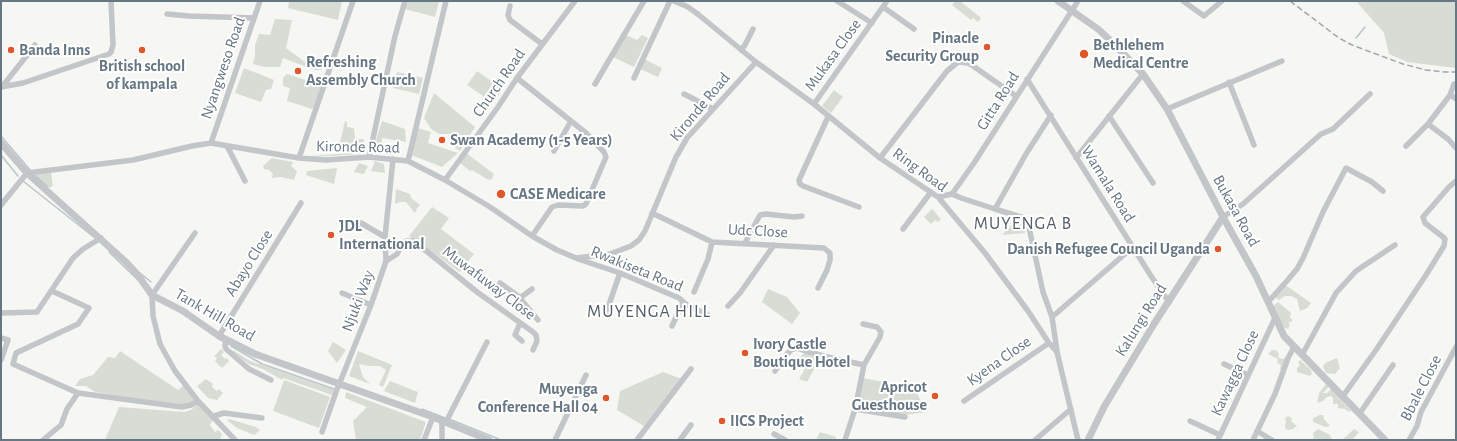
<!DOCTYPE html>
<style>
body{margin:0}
#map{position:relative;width:1457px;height:441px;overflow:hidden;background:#f6f6f3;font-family:"Alegreya Sans",sans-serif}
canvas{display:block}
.frame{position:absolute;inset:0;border:2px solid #667683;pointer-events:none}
</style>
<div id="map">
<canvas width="1457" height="441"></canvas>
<div class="frame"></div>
</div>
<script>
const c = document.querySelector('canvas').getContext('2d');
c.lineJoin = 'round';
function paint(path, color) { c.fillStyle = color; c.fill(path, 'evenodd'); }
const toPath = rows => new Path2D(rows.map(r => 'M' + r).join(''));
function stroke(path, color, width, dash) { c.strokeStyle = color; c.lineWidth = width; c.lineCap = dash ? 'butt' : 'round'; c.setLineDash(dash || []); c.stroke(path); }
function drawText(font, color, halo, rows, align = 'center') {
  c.font = font + ' "Alegreya Sans",sans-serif'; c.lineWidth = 4; c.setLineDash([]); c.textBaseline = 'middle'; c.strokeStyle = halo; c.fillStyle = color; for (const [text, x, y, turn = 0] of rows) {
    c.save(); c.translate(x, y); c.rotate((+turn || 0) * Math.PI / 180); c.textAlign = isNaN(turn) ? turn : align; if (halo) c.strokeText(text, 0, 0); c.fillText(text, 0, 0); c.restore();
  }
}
paint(toPath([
 [289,1,342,1,338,20,288,8],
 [408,1,439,1,435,17,405,9],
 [955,1,960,1,981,18,978,22,973,18,971,20,952,5],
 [1356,1,1456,1,1456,68,1407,62,1389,54,1384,33],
 [275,19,292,20,286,48,305,62,310,60,325,65,321,70,315,70,283,58,280,67,265,67,253,64,255,55,255,45,259,34,270,35],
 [626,35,637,40,642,35,648,38,634,67,613,57],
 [644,59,662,68,658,77,640,69],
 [244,68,274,80,271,89,266,90,261,102,235,93],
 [477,71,503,89,493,103,467,85],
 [397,72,423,78,419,94,393,88],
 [287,74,321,85,316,104,312,109,287,101,290,88,283,86,283,78],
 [834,90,843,97,831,113,822,106],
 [434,93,475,127,460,151,455,148,458,143,452,134,439,134,431,129,424,118],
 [345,121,347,122,347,127,354,128,355,139,364,139,363,148,341,147,340,142],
 [382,121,405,129,406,142,382,138,381,148,373,149],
 [418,128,431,132,428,143,458,153,442,167,411,155],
 [361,152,361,154,312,157,312,156],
 [466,153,494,174,491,180,487,179,472,170,470,171,460,163],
 [272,158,293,162,291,166,297,171,294,180,281,177,272,178,273,174,269,170,264,169,263,166],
 [375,161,384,164,385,173,371,171],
 [359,163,368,166,364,174,354,172],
 [337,168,334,184,306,175,307,171],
 [35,173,51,173,53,186,49,188],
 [396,189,410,194,411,198,420,205,417,208,416,212,414,212,406,202,400,202,395,204],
 [432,207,449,218,441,229,474,254,460,272,409,236],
 [932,209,941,219,938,222,935,220,931,224,924,217],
 [1013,224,1022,224,1025,227,1025,233,1002,235],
 [1284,284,1311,303,1307,308,1300,311,1297,299,1291,296,1285,296,1279,300,1273,296],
 [768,289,787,297,800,313,792,324,762,302],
 [1278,302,1291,313,1290,318,1292,319,1292,322,1288,322,1290,324,1288,329,1279,325,1273,306],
 [333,342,346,350,337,363,328,351],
 [221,349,224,352,221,355,225,359,227,358,229,361,222,368,215,361,217,358,214,356],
 [233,350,250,361,334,390,332,395,283,378,282,380,263,369,249,364,233,353],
 [1272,350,1276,350,1279,354,1278,357,1282,359,1286,358,1284,370,1280,369,1281,365,1277,363,1278,359,1268,354],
 [120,351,178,390,184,385,195,400,187,405,167,404,95,392,86,386,75,386,80,379,93,375,108,357,115,358],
 [358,351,392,365,383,387,379,385,386,370,380,366,369,366,359,364,363,377,370,384,349,376],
 [805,352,819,360,807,382,799,379,808,364,800,357],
 [1337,358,1340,368,1335,374,1326,373,1323,367,1325,363],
 [1300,360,1311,370,1312,374,1310,376,1297,372,1297,368,1300,365,1298,363],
 [663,372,682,379,644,426,617,410,620,391],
 [863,378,910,387,916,391,926,412,906,415,857,407],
 [206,379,213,384,212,387,217,391,219,389,223,393,217,400,208,398,197,386],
 [284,380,330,397,319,428,273,411],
 [390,381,418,392,415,403,384,391],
 [1326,384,1329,386,1323,393,1327,393,1331,389,1351,411,1349,412,1345,409,1338,408,1338,404,1333,404,1333,398,1331,396,1327,397,1323,401,1317,403,1319,393],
 [346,392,426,422,420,440,356,440,353,421,367,407,345,398],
 [198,404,213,420,210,425,215,432,218,430,222,434,220,440,105,440,119,407,184,412,191,410],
 [1320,415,1323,415,1324,419,1330,426,1326,427,1313,422,1313,418],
 [1288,416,1292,418,1291,421,1297,426,1293,429,1288,430,1285,428,1286,421,1285,418],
 [229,419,256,427,260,430,254,435,237,428,227,420],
 [1318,429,1330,435,1332,440,1314,440,1313,433],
 [1354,429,1359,432,1352,440,1342,440],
 [820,432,836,437,835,440,816,440]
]), '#d7ddd4');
stroke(toPath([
 [1356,38,1365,27],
 [1,136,31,171],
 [1,155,18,176],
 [33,173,47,186],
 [23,181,95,238],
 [109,252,138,280],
 [140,273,151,282],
 [231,346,262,364,334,389],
 [422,409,445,418],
 [449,419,501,440]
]), '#b9c5c9', 1.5);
stroke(toPath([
 [674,1,688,7,699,15,756,62,814,104,880,158,938,197,985,253,1028,311,1049,343,1057,352,1078,440],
 [837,1,872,23],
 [1183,1,1204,16,1222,1],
 [510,6,508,15,510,20,542,44],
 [883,7,914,29],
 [167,14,189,16,254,18],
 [741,50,745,45,753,29],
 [517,78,586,133,604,152,606,157,586,204,583,206,558,205,552,207,532,236],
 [634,78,670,1],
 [1027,79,1151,276,1169,302],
 [1229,82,1254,145],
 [595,84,644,1],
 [1,87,23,83,109,54,111,52,113,45,111,1],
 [2,87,35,45],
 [684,94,713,109],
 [1450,95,1456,99],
 [814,104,887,1],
 [1167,109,1282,61],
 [1109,116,1153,183],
 [828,117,799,180,800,184,803,186,859,207],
 [1428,124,1448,139,1456,148],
 [211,143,260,1],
 [227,146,245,181],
 [1406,146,1428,124,1450,95,1454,84],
 [554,151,571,121],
 [369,157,395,36,405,1],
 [299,158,353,1],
 [880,158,947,71,958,62,968,63,973,66,1016,96],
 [1076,158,1143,74],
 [408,161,446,1],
 [445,180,498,107,517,78,575,1],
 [952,194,961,198,995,209,1026,154,1051,115],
 [938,197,952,194,974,163,1078,1],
 [1,205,27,173,133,160,192,146,211,143,299,158,326,160,369,157,408,161,445,180,490,207,532,236,557,250,576,258,610,254,631,246,639,240,645,231,676,157,687,138,756,62],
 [995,209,1024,218,1028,223,1043,292,1052,317,1057,351],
 [652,213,712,242,824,248,830,253,830,260,827,270,818,288],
 [1223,217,1243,204,1321,134,1333,129,1370,94],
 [361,223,385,237],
 [903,229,931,192],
 [195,233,152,295,153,316,160,344,175,371,198,401,235,440],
 [745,243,760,215,766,214,794,217,802,216],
 [578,259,620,273,679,298,687,305,708,315],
 [386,261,385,237,393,159],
 [500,283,518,296,538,320],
 [52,291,89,308,78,324,16,353,13,364,78,393,182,407,191,405,198,401],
 [694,292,708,259,712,242],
 [342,293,371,305],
 [520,298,532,289],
 [1268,302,1286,282,1297,269,1303,258,1323,212,1346,168,1372,182,1383,191],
 [728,306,740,293,774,245],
 [607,310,620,273],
 [1,313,37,312,73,258,83,249,101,238],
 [1052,317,1133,247],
 [520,323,515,335,522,341],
 [672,326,683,302],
 [219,336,301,203],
 [1,338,8,340,1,360],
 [226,340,225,346,226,349,249,369,271,380],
 [1302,355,1336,293,1356,271,1395,245],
 [1224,364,1248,375],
 [775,371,787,354,791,350,797,348,823,356,864,365],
 [1343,396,1376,350,1426,275,1444,246,1445,239,1443,237,1425,223,1423,217,1449,187,1456,181],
 [964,401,1049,343],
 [855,409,905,417],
 [1360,413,1393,365],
 [214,416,224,413,262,418],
 [442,420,442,440],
 [1190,421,1220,435],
 [446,422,487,342],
 [1257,431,1272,440],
 [322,432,336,392,371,305,386,261,397,254,403,243,406,241,414,241,477,292,533,332,536,335,537,341,533,350],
 [774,434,785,440],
 [43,440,61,425,67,409,78,393],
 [424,440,433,417],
 [555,440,586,375],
 [637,440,691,369],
 [680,440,691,425],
 [845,440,855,409,864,365,880,337,881,332,877,327,863,324],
 [1035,440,1071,409],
 [1218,440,1275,318],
 [1253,440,1275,394,1288,358,1294,347],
 [1409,440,1417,426,1421,412,1456,347]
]), '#c2c6c9', 5.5);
stroke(toPath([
 [1058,1,1098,29,1112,42,1143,74,1167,109,1223,217,1256,276,1284,336,1385,440],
 [1,143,27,173,126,262,137,274,152,295,183,311,219,336,255,354,433,417,489,440],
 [1088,440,1104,407,1154,324,1223,217]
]), '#c2c6c9', 7);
stroke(toPath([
 [1290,1,1339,38,1352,45,1403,64,1426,70,1444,72,1456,72]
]), '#a1a7ac', 1.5, [6, 3]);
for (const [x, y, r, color] of [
 [987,47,4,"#df572a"],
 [11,50,4,"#df572a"],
 [142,50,4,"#df572a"],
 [1084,54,5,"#df572a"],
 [298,71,4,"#df572a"],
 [442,140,4,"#df572a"],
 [501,194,5,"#df572a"],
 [331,235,4,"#df572a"],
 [1218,249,4,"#df572a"],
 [745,353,4,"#df572a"],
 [935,396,4,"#df572a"],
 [606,398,4,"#df572a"],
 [722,421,4,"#df572a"]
]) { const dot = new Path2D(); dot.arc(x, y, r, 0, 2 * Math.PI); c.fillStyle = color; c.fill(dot); stroke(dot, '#fff', 1.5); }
drawText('bold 16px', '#667683', '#fff', [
 ["Pinacle",979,38,"right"],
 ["Security Group",979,56,"right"],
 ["Bethlehem",1093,45],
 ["Medical Centre",1093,63],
 ["Banda Inns",19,50],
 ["Refreshing",306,62],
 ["Assembly Church",306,80],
 ["British school",142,66,"center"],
 ["of kampala",142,84,"center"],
 ["Swan Academy (1-5 Years)",450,140],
 ["CASE Medicare",510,194],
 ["JDL",339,226],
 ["International",339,244],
 ["Danish Refugee Council Uganda",1210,249,"right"],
 ["Ivory Castle",753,344],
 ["Boutique Hotel",753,362],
 ["Apricot",927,387,"right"],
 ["Guesthouse",927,405,"right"],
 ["Muyenga",598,389,"right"],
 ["Conference Hall 04",598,407,"right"],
 ["IICS Project",730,421]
], 'left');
drawText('16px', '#667683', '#fff', [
 ["Mukasa Close",833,55,-54],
 ["Nyangweso Road",223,68,-71],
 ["Church Road",499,83,-55],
 ["Gitta Road",998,101,-58],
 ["Kironde Road",700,107,-50],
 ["Kironde Road",358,147,1],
 ["Ring Road",920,170,36],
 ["Wamala Road",1108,184,58],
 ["Bukasa Road",1236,211,61],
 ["Udc Close",758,231,3],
 ["Abayo Close",249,263,-58],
 ["Rwakiseta Road",637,269,22],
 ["Muwafuway Close",489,283,37],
 ["Njuki Way",358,301,-69],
 ["Tank Hill Road",215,315,30],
 ["Kalungi Road",1141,320,-58],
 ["Kyena Close",999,361,-35],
 ["Kawagga Close",1235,373,-65],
 ["Bbale Close",1421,388,-63]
]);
c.letterSpacing = '1px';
drawText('18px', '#545f69', '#fff', [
 ["MUYENGA B",1023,224],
 ["MUYENGA HILL",649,312]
]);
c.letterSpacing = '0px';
</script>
